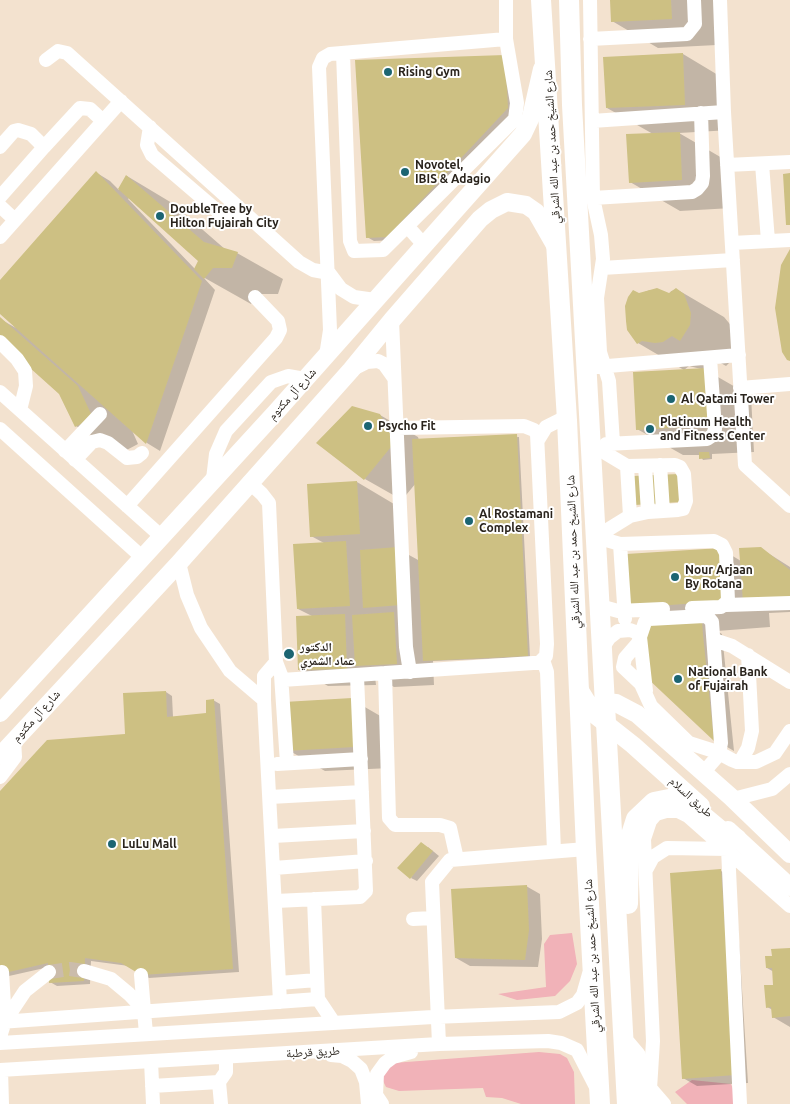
<!DOCTYPE html>
<meta charset="utf-8">
<style>
body{margin:0}
canvas{display:block;background:#f3e2cf}
</style>
<canvas width="790" height="1104"></canvas>
<script>
const c = document.querySelector('canvas').getContext('2d');
c.lineJoin = 'round';
function paint(path, color) { c.fillStyle = color; c.fill(path, 'evenodd'); }
const toPath = rows => new Path2D(rows.map(r => 'M' + r).join(''));
function stroke(path, color, width, dash) { c.strokeStyle = color; c.lineWidth = width; c.lineCap = dash ? 'butt' : 'round'; c.setLineDash(dash || []); c.stroke(path); }
function drawText(font, color, halo, rows, align = 'center') {
  c.font = font + ' Ubuntu,"Noto Naskh Arabic",sans-serif'; c.lineWidth = 4; c.setLineDash([]); c.textBaseline = 'middle'; c.strokeStyle = halo; c.fillStyle = color; for (const [text, x, y, turn = 0] of rows) {
    c.save(); c.translate(x, y); c.rotate((+turn || 0) * Math.PI / 180); c.textAlign = isNaN(turn) ? turn : align; if (halo) c.strokeText(text, 0, 0); c.fillText(text, 0, 0); c.restore();
  }
}
paint(toPath([
 [572,933,577,964,570,981,555,996,517,1000,498,994,546,987,544,944,550,935],
 [539,1052,560,1054,567,1058,574,1072,575,1104,521,1104,502,1098,486,1097,483,1088,399,1091,386,1087,382,1079,383,1068,393,1063],
 [692,1080,731,1084,735,1094,734,1104,687,1104,675,1092]
]), '#f1b2b8');
paint(toPath([
 [611,0,715,0,717,45,658,48,612,21],
 [683,54,728,81,731,130,679,133,729,162,732,208,680,211,630,182,653,134,607,108],
 [511,60,515,112,394,240,374,241,367,237],
 [97,173,110,181,119,190,127,176,172,203,226,250,237,253,283,279,278,294,259,294,251,304,203,277,215,290,160,451,147,443,131,428,138,444,121,453,76,426,60,393,0,319,16,328,0,312,0,282],
 [129,198,199,260,195,269,128,199],
 [650,290,657,290,670,294,671,291,678,290,724,317,734,329,732,360,726,366,719,362,704,369,751,396,754,452,712,454,712,459,703,460,700,455,683,455,637,429,701,369,689,366,684,370,638,343,629,329,639,294],
 [380,415,418,437,419,440,519,437,530,657,433,661,434,685,394,687,375,676,376,685,328,686,299,670,312,616,298,609,324,543,311,536,357,482,394,504,398,549,420,561,416,483,402,500,365,479],
 [760,548,790,567,790,612,769,613,770,627,717,631,722,634,734,751,715,740,648,676,660,624,630,607,721,549,741,561],
 [166,692,172,696,173,717,208,715,213,700,220,704,239,972,149,978,129,966,91,961,90,984,57,986,50,982,49,967,9,976,0,795,126,735],
 [351,699,389,721,391,768,325,771,288,750],
 [428,847,439,856,417,881,411,878],
 [721,871,735,879,748,1083,697,1086,683,1078],
 [526,886,540,894,542,939,538,967,470,966,456,958],
 [790,949,790,1027,773,1017,773,1010,767,1007,775,986,774,972,767,968,773,957]
]), '#0003');
paint(toPath([
 [610,0,671,0,672,19,611,22],
 [683,53,685,105,606,108,603,57],
 [505,55,508,108,387,237,366,238,355,60],
 [680,132,682,180,629,183,626,134],
 [96,171,202,281,146,444,0,314,0,280],
 [790,173,790,225,786,225,783,174],
 [126,175,204,242,238,252,232,268,213,268,204,279,194,269,198,261,118,189],
 [790,249,790,361,787,360,782,352,775,308,781,265],
 [657,288,669,293,676,288,684,294,691,313,690,325,680,341,672,336,663,342,655,343,642,341,637,344,627,330,626,321,625,306,628,297,633,290,639,293],
 [0,317,78,386,93,418,75,427,59,394,0,341],
 [706,368,709,426,636,430,633,372],
 [352,406,380,414,395,442,364,480,316,443],
 [517,434,528,656,423,661,412,439],
 [699,452,709,452,710,458,699,459],
 [679,474,681,502,635,505,633,476],
 [357,481,360,534,310,537,307,484],
 [346,541,350,606,297,609,293,544],
 [398,547,401,605,363,608,360,550],
 [761,547,790,570,790,600,743,602,739,548],
 [721,548,725,601,629,608,626,554],
 [394,612,397,664,355,666,352,615],
 [345,614,347,669,298,670,296,616],
 [702,621,703,635,714,741,646,677,644,624],
 [166,691,167,717,206,713,206,700,214,699,233,969,141,975,121,963,85,958,84,981,49,983,48,963,0,974,0,791,47,740,125,734,123,693],
 [352,698,354,747,286,751,284,702],
 [421,842,433,851,410,879,397,868],
 [721,869,735,1075,682,1079,670,873],
 [527,885,529,930,525,960,455,958,451,889],
 [790,948,790,1016,772,1018,771,1007,766,1008,764,985,773,985,772,968,766,968,765,956,772,956,771,949]
]), '#cdc083');
stroke(toPath([
 [49,972,70,969,84,971]
]), '#cbbcab', 14, [14, 7]);
stroke(toPath([
 [590,0,593,198,601,235,603,259,597,298,600,352,609,381,613,443],
 [720,0,724,112,745,465,790,506],
 [590,39,687,34,695,24,694,0],
 [343,53,350,241,354,251,383,250,515,119,517,103,506,39,506,0],
 [46,60,58,51,67,53,299,262,313,270,329,273],
 [592,121,724,112],
 [150,127,147,145,152,155,222,215,238,217,245,213],
 [0,147,14,131,18,130,31,134,44,147,0,197],
 [44,147,80,108,90,109,103,121],
 [762,164,768,241],
 [727,165,790,162],
 [593,198,692,192,697,189,702,183,703,176,701,113],
 [0,206,15,220],
 [408,227,424,245],
 [0,237,121,101],
 [732,243,790,240],
 [602,268,733,260],
 [329,273,341,289,354,297,375,300],
 [392,320,406,647,410,672],
 [0,342,17,359,25,371,26,386,20,410],
 [326,356,330,330,319,67,323,58,330,54,506,39],
 [596,367,739,355],
 [353,369,367,362,378,361,384,364,394,378],
 [740,388,790,384],
 [0,392,162,537],
 [0,429,143,558],
 [538,440,546,427,560,420,567,420],
 [606,444,707,439,713,435,715,429,710,358],
 [591,449,602,451,627,466,675,465,680,467,684,474,686,501,683,509,678,510,648,512,630,516,596,537],
 [65,451,100,414],
 [75,460,92,442,100,440,108,443,127,458,137,457,142,453],
 [660,465,663,511],
 [627,466,630,516],
 [645,466,648,512],
 [213,479,216,454,226,431,271,382,288,376,305,379],
 [249,482,262,494,269,503,276,662,281,675,287,763],
 [127,506,276,338,280,330,278,321,255,297],
 [596,537,620,544,714,541,722,545,726,553,728,601,721,607,692,608],
 [620,544,625,619],
 [179,563,187,595,201,628,230,671,264,700],
 [726,605,790,603],
 [600,606,618,611,663,609],
 [640,637,646,691],
 [714,640,732,646,790,682],
 [603,647,609,638,618,631,630,630,641,634],
 [543,660,547,672,554,851],
 [276,662,264,676,264,700,280,1002],
 [385,673,389,818,395,825,440,825,450,828,457,859],
 [282,680,533,663,539,663,546,656,547,644,537,434,534,430,524,426,398,428],
 [740,762,748,748,752,731,748,655],
 [277,764,361,759],
 [703,773,716,758,719,753,721,743,712,622,707,616,704,616,649,619,645,622,638,643,625,658,623,667,641,684,651,706,689,743,711,750,714,751,719,753,732,760,737,762,756,762,775,753,790,731],
 [0,777,15,757,14,739],
 [270,797,362,792],
 [733,799,772,789,790,774],
 [273,836,364,831],
 [274,868,366,861],
 [646,870,653,857,667,848,728,849,740,1104],
 [314,899,318,999,334,1023],
 [276,901,360,897,366,891,357,676],
 [413,919,433,918],
 [84,971,111,979,129,994,145,1011],
 [141,975,146,1034],
 [279,983,317,980],
 [5,1021,25,991,49,972],
 [0,1022,318,999],
 [0,1037,5,1021,2,972],
 [0,1043,433,1017,559,1012,577,1003,583,995,589,974],
 [439,1044,432,882,450,860,586,849],
 [331,1055,342,1056,352,1061,361,1069,366,1082,368,1104],
 [151,1061,153,1104],
 [0,1070,439,1044,548,1041,561,1043,577,1050,595,1085],
 [1,1070,2,1104],
 [219,1082,221,1104],
 [645,1082,664,1104],
 [152,1086,219,1082,226,1072,226,1057],
 [650,1089,653,1041,644,839,650,821,656,814,666,811,678,811,688,816,790,906],
 [382,1104,376,1095,377,1074,385,1063,393,1057,411,1052]
]), '#fff', 14);
stroke(toPath([
 [579,689,595,715,633,745,701,806],
 [594,707,605,702,616,703,637,714,731,797,790,854],
 [0,713,276,412,523,134,531,117,542,69],
 [0,756,179,563,351,370,392,320,480,219,491,210,507,202,526,205,536,212,556,247],
 [728,830,790,887]
]), '#fff', 18);
stroke(toPath([
 [541,0,567,420,586,849,600,1104],
 [569,0,572,105,627,1104],
 [628,904,629,841,636,819,654,802,674,798,685,801,721,831,737,839],
 [625,1043,636,1056,646,1104]
]), '#fff', 20);
for (const [x, y, r, color] of [
 [388,72,5,"#1c6572"],
 [405,172,5,"#1c6572"],
 [160,216,5,"#1c6572"],
 [671,399,5,"#1c6572"],
 [368,426,5,"#1c6572"],
 [650,429,5,"#1c6572"],
 [469,521,5,"#1c6572"],
 [675,577,5,"#1c6572"],
 [289,654,6,"#1c6572"],
 [678,679,5,"#1c6572"],
 [112,844,5,"#1c6572"]
]) { const dot = new Path2D(); dot.arc(x, y, r, 0, 2 * Math.PI); c.fillStyle = color; c.fill(dot); stroke(dot, '#fff', 2); }
drawText('bold 12px', '#29231c', '#fff', [
 ["Rising Gym",398,72],
 ["Novotel,",415,165],
 ["IBIS & Adagio",415,179],
 ["DoubleTree by",170,209],
 ["Hilton Fujairah City",170,223],
 ["Al Qatami Tower",681,399],
 ["Platinum Health",660,422],
 ["and Fitness Center",660,436],
 ["Psycho Fit",378,426],
 ["Al Rostamani",479,514],
 ["Complex",479,528],
 ["Nour Arjaan",685,570],
 ["By Rotana",685,584],
 ["الدكتور",300,647],
 ["عماد الشمري",300,661],
 ["National Bank",688,672],
 ["of Fujairah",688,686],
 ["LuLu Mall",122,844]
], 'left');
drawText('12px', '#29231c', '#fff', [
 ["شارع الشيخ حمد بن عبد الله الشرقي",552,147,-93],
 ["شارع آل مكتوم",292,394,-48],
 ["شارع الشيخ حمد بن عبد الله الشرقي",573,552,-92],
 ["شارع آل مكتوم",36,716,-48],
 ["طريق السلام",691,797,42],
 ["شارع الشيخ حمد بن عبد الله الشرقي",592,956,-93],
 ["طريق قرطبة",313,1052,-3]
]);
</script>
